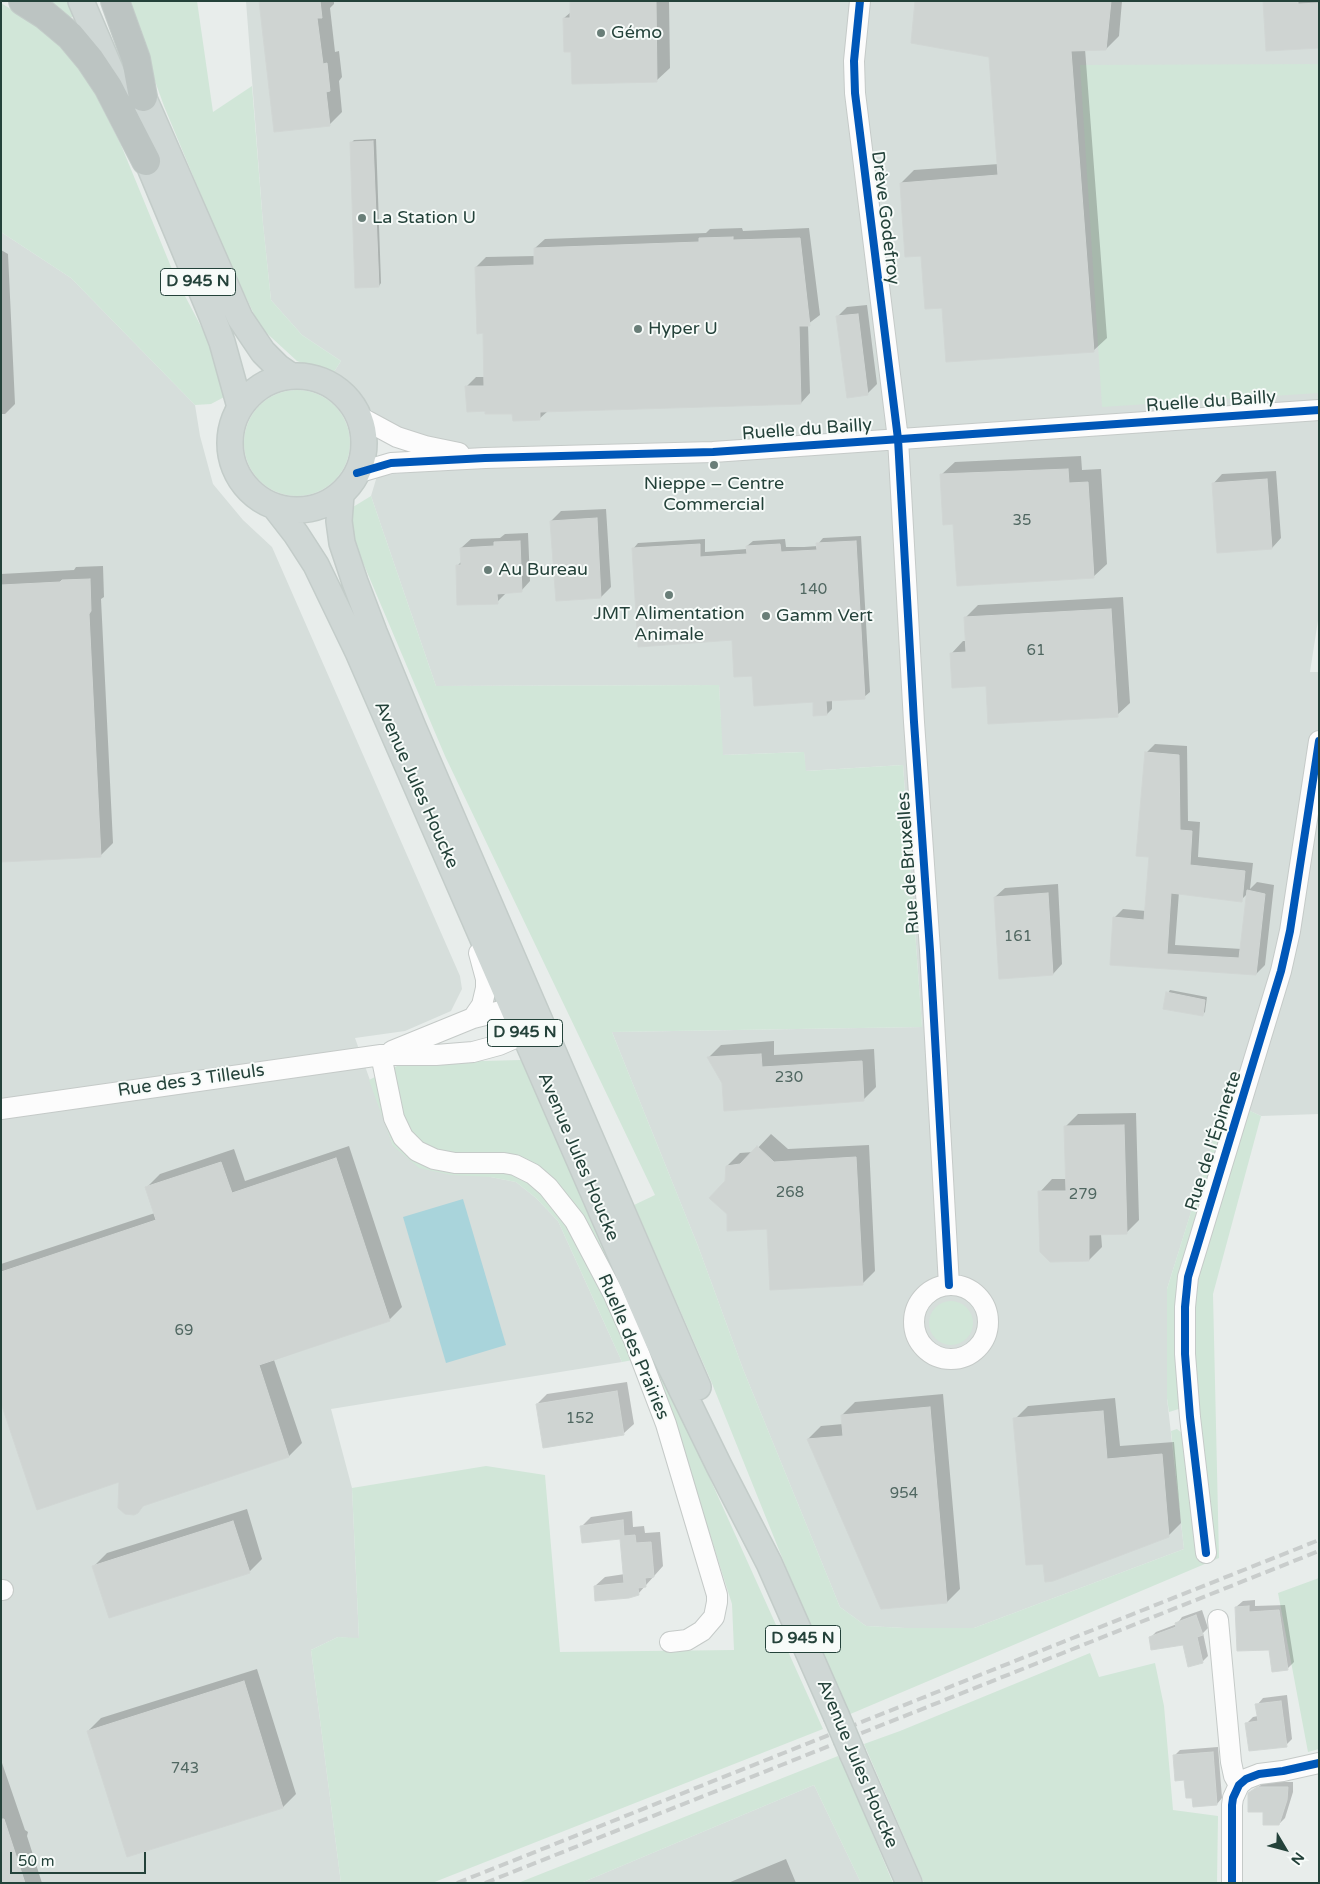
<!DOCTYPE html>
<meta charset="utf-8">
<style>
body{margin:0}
#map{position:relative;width:1320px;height:1884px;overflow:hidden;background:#e8edeb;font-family:"Varela Round",sans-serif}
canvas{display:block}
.frame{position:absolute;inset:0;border:2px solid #24423a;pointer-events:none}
.north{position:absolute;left:1260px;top:1824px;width:50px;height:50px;-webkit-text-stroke:4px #f7fbf9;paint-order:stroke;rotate:127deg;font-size:14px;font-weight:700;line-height:20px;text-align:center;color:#24423a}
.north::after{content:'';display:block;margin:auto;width:18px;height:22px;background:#24423a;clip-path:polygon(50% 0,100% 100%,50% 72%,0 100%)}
.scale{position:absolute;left:10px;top:1852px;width:136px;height:22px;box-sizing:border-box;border:2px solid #24423a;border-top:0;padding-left:6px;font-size:15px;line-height:18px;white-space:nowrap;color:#24423a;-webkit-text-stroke:4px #f7fbf9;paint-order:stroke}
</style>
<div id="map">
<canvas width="1320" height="1884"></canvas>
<div class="frame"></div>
<div class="north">N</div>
<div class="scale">50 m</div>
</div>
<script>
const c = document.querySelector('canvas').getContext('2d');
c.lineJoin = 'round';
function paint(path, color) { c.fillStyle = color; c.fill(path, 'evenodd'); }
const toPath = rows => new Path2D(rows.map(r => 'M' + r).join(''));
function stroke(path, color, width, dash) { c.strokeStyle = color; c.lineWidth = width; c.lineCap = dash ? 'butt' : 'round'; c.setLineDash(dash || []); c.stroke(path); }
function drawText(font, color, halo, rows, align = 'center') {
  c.font = font + ' "Varela Round",sans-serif'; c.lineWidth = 4; c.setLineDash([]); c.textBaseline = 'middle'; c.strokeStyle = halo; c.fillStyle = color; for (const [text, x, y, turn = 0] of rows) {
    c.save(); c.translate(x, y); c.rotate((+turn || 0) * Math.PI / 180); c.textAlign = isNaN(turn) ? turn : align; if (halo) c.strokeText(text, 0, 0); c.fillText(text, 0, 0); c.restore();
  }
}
paint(toPath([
 [246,1,1319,1,1319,614,1310,672,1319,672,1319,1114,1261,1116,1226,1100,1167,1289,1167,1398,1184,1549,974,1628,905,1628,866,1626,840,1607,743,1369,698,1246,612,1032,922,1027,903,765,805,771,804,752,722,755,719,685,436,686,371,496,377,476,411,472,407,432,374,413,353,391,332,375,341,361,302,335,271,300,263,224],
 [1,232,71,278,195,405,200,436,213,484,243,520,272,547,460,976,462,989,451,1011,405,1031,355,1038,393,1145,491,1177,516,1182,536,1198,558,1221,622,1362,331,1409,352,1488,359,1639,338,1637,311,1650,341,1883,1,1883],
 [814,1785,861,1883,581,1883]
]), '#d6dedb');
paint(toPath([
 [39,1,69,1,75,15,67,20],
 [126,1,197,1,213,112,252,86,263,224,271,300,302,335,341,361,332,375,297,361,260,327,225,253,164,106],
 [1,3,33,23,61,44,82,67,121,145,176,279,214,351,228,395,211,404,195,405,71,278,1,232],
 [1319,64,1319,393,1102,407,1080,65],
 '244 443a53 53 0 1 1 106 0a53 53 0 1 1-106 0Z',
 [371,496,436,686,719,685,723,755,804,752,806,771,903,765,922,1027,612,1032,698,1246,743,1369,840,1607,866,1626,905,1628,974,1628,1184,1549,1171,1431,1177,1429,1183,1434,1191,1346,1193,1289,1248,1110,1261,1116,1213,1294,1219,1558,848,1715,804,1612,711,1381,634,1205,655,1195,445,756,353,539,353,507],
 [521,1060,823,1729,432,1883,341,1883,311,1650,338,1637,359,1638,352,1488,486,1466,545,1475,560,1652,734,1650,732,1604,686,1459,649,1357,622,1362,558,1221,536,1198,516,1182,491,1177,451,1175,419,1168,393,1146,369,1080,403,1063],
 [1226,1099,1236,1104,1189,1253,1182,1408,1169,1412,1167,1398,1167,1289],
 '929 1323a22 22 0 1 1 44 0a22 22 0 1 1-44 0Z',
 [1319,1578,1319,1749,1308,1752,1278,1593],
 [1090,1653,1099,1677,1155,1663,1164,1706,1173,1810,1218,1816,1217,1883,924,1883,864,1744,900,1731],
 [838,1756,844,1766,893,1883,861,1883,814,1785,581,1883,518,1883]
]), '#d1e6d8');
paint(toPath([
 [463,1199,506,1345,446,1363,403,1217]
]), '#a9d4db');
paint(toPath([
 [260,1,334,1,334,4,330,8,335,52,339,51,342,77,339,81,342,112,329,125],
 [571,1,669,1,670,68,657,80,572,50,564,18,571,12],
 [916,1,1122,1,1119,36,1106,49,1085,49,1107,338,1093,351,943,307,922,255,901,183,914,170,999,164,990,56],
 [1264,1,1319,1,1319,47],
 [376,139,381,283,379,286,351,143,354,140],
 [742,228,743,231,809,228,820,315,808,324,810,393,801,403,548,411,539,419,514,412,486,410,466,387,476,377,485,377,484,332,476,267,486,257,535,256,535,248,545,239,706,233,710,229],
 [1,250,8,254,15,404,5,414,1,414],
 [867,305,877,384,867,394,837,317,847,307],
 [1081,456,1082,470,1101,469,1107,564,1093,577,955,522,941,475,955,462],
 [1276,471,1281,538,1272,548,1213,484,1222,474],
 [606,509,611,587,601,597,551,521,561,511],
 [528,533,530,581,521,591,506,593,497,602,457,566,462,561,461,548,471,539,500,538,505,534],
 [861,536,870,692,864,697,832,699,832,709,827,714,814,700,753,675,733,639,633,549,638,543,705,539,705,552,747,549,747,546,753,541,785,539,786,547,804,547,818,546,818,544,823,538],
 [103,566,104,597,101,599,113,843,100,856,1,861,1,574,74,570,76,567],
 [1123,597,1130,703,1117,715,987,685,951,654,963,641,967,641,965,618,978,605],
 [1155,744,1187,746,1188,821,1200,822,1198,857,1253,863,1250,889,1257,882,1274,885,1265,965,1256,974,1111,964,1114,918,1123,909,1146,911,1150,855,1146,753],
 [1179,892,1241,900,1248,893,1242,949,1175,945],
 [1058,884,1062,964,1053,974,995,897,1005,888],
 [1170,990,1207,997,1205,1012,1202,1015,1168,993],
 [774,1041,774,1055,874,1049,876,1087,863,1100,723,1083,709,1057,721,1045],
 [1136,1113,1139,1220,1126,1233,1101,1234,1102,1247,1089,1260,1040,1192,1052,1179,1067,1179,1065,1127,1078,1114],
 [771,1134,788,1149,869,1145,875,1271,862,1284,769,1227,726,1181,727,1166,740,1153,754,1152],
 [349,1146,402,1307,389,1320,274,1360,302,1443,289,1456,145,1504,137,1512,120,1480,1,1399,1,1264,155,1213,147,1187,160,1174,234,1149,245,1181],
 [627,1382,634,1424,624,1433,544,1446,537,1404,547,1394],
 [943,1394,960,1589,947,1602,808,1439,821,1426,843,1424,842,1415,855,1402],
 [1115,1398,1120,1446,1174,1442,1181,1523,1168,1536,1044,1562,1015,1419,1028,1406],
 [247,1509,262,1559,249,1572,94,1566,107,1553],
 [632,1511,633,1527,644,1526,645,1533,660,1532,663,1566,638,1594,595,1586,605,1577,625,1574,622,1538,582,1526,591,1517],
 [1255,1600,1255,1606,1285,1605,1294,1662,1288,1668,1273,1670,1270,1648,1236,1607,1243,1601],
 [1202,1610,1208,1628,1203,1633,1208,1656,1202,1662,1184,1643,1150,1638,1156,1632,1177,1624,1182,1617],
 [257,1669,296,1794,283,1807,88,1731,101,1718],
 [1287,1695,1292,1739,1286,1745,1247,1723,1253,1717,1258,1716,1257,1705,1263,1698],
 [1218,1747,1222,1798,1217,1804,1194,1796,1174,1756,1180,1750],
 [1,1760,25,1830,28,1832,27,1836,42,1883,1,1883],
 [1265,1782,1293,1782,1293,1792,1285,1818,1279,1824,1264,1811,1250,1793],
 [786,1859,796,1883,728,1883]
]), '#0003');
const building = toPath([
 [259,1,320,1,322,18,317,18,323,64,327,63,330,91,326,92,330,126,274,132,259,1],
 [570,1,656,1,657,82,572,84,571,52,564,52,563,18,570,18,570,1],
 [915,1,1111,1,1106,50,1071,51,1094,352,946,362,942,308,925,309,921,256,905,257,900,183,998,175,989,57,911,43,915,1],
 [1263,1,1298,1,1298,4,1319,3,1319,48,1266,51,1263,1],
 [373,141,379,287,355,288,350,142,373,141],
 [733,237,733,240,800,238,810,326,799,326,801,404,540,412,540,420,513,421,512,414,485,414,485,411,467,412,465,386,484,386,483,333,477,334,475,267,534,265,534,248,699,242,699,238,733,237],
 [858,314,868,395,847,398,836,316,858,314],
 [1068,469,1069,483,1088,482,1094,578,957,586,953,524,943,525,940,474,1068,469],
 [1267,479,1272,549,1217,553,1212,483,1267,479],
 [597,518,601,598,556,601,550,521,597,518],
 [520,541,522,592,497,594,498,604,457,605,456,565,461,565,460,548,494,546,494,542,520,541],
 [856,541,865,699,826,701,827,715,813,716,813,702,754,706,752,676,734,677,732,640,638,647,632,548,700,544,700,557,747,554,746,546,780,544,781,552,798,551,817,550,816,543,856,541],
 [90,579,91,611,89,614,101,857,1,862,1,585,60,582,62,580,90,579],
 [1111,609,1118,717,988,724,986,686,952,688,950,653,966,652,964,617,1111,609],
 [1145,752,1179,755,1180,830,1192,831,1190,865,1245,871,1242,902,1171,893,1167,954,1239,958,1247,890,1265,894,1256,975,1110,965,1113,917,1144,920,1149,857,1136,856,1145,752],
 [1048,893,1053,975,999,979,994,897,1048,893],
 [1166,992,1205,1000,1203,1016,1163,1009,1166,992],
 [761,1054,762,1067,862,1061,864,1101,724,1111,722,1083,707,1057,761,1054],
 [1124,1125,1127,1234,1089,1235,1089,1261,1050,1262,1040,1252,1038,1191,1066,1191,1064,1126,1124,1125],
 [757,1146,774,1162,856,1157,863,1285,770,1290,767,1229,727,1231,727,1214,709,1198,725,1181,726,1166,740,1164,757,1146],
 [336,1158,390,1321,259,1365,289,1457,143,1506,138,1513,134,1515,125,1514,118,1508,119,1482,37,1510,1,1403,1,1272,156,1220,145,1187,221,1162,232,1193,336,1158],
 [617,1391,624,1435,543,1448,536,1404,617,1391],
 [930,1407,947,1603,881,1609,807,1439,843,1436,841,1415,930,1407],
 [1103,1411,1107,1459,1162,1454,1169,1537,1053,1581,1045,1582,1043,1564,1026,1565,1013,1418,1103,1411],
 [623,1520,624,1536,635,1535,636,1543,651,1542,654,1577,645,1578,646,1587,638,1588,639,1595,629,1598,595,1601,594,1586,624,1583,620,1539,582,1543,580,1526,623,1520],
 [233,1521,250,1573,109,1618,92,1566,233,1521],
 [1249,1606,1249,1612,1279,1610,1288,1670,1272,1672,1269,1650,1237,1651,1235,1607,1249,1606],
 [1196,1615,1203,1635,1197,1637,1203,1663,1188,1667,1183,1645,1151,1650,1149,1637,1176,1627,1175,1623,1196,1615],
 [244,1681,283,1808,127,1857,87,1731,244,1681],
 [1281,1701,1287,1747,1249,1751,1245,1723,1258,1721,1255,1704,1281,1701],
 [1213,1752,1217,1805,1193,1807,1192,1798,1186,1798,1184,1780,1175,1781,1173,1755,1213,1752],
 [1257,1787,1288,1787,1287,1800,1279,1825,1263,1825,1263,1812,1248,1812,1248,1793,1257,1787],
 [1,1819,4,1819,25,1883,1,1883,1,1819]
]);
paint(building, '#cfd4d2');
stroke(building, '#d1d6d4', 1);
const minor = toPath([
 [860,1,854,61,855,93,898,439,914,722,930,950,949,1285],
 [360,417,397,437,425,446,459,453],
 [357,473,391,463,485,458,713,452,1319,410],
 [473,1018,482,1005,486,988,486,979,479,953],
 [392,1051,473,1018,501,1011,528,1009],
 [381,1055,394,1118,403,1137,417,1151,434,1159,455,1163,504,1163,515,1165,533,1174,548,1187,575,1221,613,1293,634,1340,666,1424,717,1595,717,1602,714,1617,702,1631,687,1640,670,1642],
 [1,1109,381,1055,436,1055,473,1052,499,1045,538,1028],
 '914 1322a37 37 0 1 1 74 0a37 37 0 1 1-74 0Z',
 [1206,1553,1190,1417,1185,1354,1185,1307,1188,1277,1281,971,1290,931,1319,741],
 [1,1590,3,1590],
 [1218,1620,1231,1762,1234,1776,1239,1785],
 [1232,1883,1232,1805,1233,1798,1239,1785,1246,1779,1259,1774,1283,1771,1319,1763]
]);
const major = toPath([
 [81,1,122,97],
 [135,78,240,318,263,352,278,367,291,376],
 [139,141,212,316,222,342,240,407],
 '230 443a67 67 0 1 1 134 0a67 67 0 1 1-134 0Z',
 [341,495,339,521,342,543,355,582,374,632,413,727,698,1387],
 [275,507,296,534,316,565,358,652,658,1341,719,1466,769,1563,836,1715],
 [853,1755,909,1883]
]);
const highway = toPath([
 [23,1,45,15,70,36,90,60,108,87,146,161],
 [115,1,136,59,143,97]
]);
stroke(minor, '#c5cac8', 22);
stroke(major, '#c3ccc9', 28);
stroke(highway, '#c3ccc9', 30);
stroke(minor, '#fcfcfc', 20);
stroke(major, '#cfd7d5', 25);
stroke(highway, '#bcc4c2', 28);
stroke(toPath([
 [457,1883,1319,1540],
 [485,1883,1319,1551]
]), '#c9cdcc', 4, [10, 5]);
const majorBridge = toPath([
 [836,1715,853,1755]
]);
stroke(majorBridge, '#c3ccc9', 28, []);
stroke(majorBridge, '#cfd7d5', 25);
stroke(toPath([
 [860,1,854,61,855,93,898,439,914,722,930,950,949,1285],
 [357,473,391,463,485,458,713,452,1319,410],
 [1206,1553,1190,1417,1185,1354,1185,1307,1188,1277,1281,971,1290,931,1319,741],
 [1232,1883,1232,1805,1233,1798,1239,1785,1246,1779,1259,1774,1283,1771,1319,1763]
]), '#0057b8', 8);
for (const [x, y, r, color] of [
 [601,33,5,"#697e78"],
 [362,218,5,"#697e78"],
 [638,329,5,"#697e78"],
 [714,465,5,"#697e78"],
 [488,570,5,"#697e78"],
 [669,595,5,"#697e78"],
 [766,616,5,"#697e78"]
]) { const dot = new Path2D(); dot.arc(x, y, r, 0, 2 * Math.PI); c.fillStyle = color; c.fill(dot); stroke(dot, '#f7fbf9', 2); }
drawText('15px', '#506761', null, [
 ["35",1022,521],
 ["140",813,590],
 ["61",1036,651],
 ["161",1018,937],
 ["230",789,1078],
 ["268",790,1193],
 ["279",1083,1195],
 ["69",184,1331],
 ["152",580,1419],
 ["954",904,1494],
 ["743",185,1769]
]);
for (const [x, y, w] of [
 [198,282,75],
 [525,1033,75],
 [803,1639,75]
]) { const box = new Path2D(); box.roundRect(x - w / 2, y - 13.5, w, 27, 4); c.fillStyle = '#f7fbf9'; c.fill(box); stroke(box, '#24423a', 1); }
drawText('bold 16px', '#24423a', null, [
 ["D 945 N",198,282],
 ["D 945 N",525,1033],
 ["D 945 N",803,1639]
]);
drawText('18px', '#24423a', '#f7fbf9', [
 ["Gémo",611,33],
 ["La Station U",372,218],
 ["Hyper U",648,329],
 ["Nieppe – Centre",714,484,"center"],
 ["Commercial",714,505,"center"],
 ["Au Bureau",498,570],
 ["JMT Alimentation",669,614,"center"],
 ["Animale",669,635,"center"],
 ["Gamm Vert",776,616]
], 'left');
drawText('18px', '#24423a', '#f7fbf9', [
 ["Drève Godefroy",885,218,83],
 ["Ruelle du Bailly",1211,402,-4],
 ["Ruelle du Bailly",807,430,-4],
 ["Avenue Jules Houcke",416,785,66],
 ["Rue de Bruxelles",909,863,-94],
 ["Rue des 3 Tilleuls",191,1081,-8],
 ["Rue de l'Épinette",1214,1141,-72],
 ["Avenue Jules Houcke",578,1157,67],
 ["Ruelle des Prairies",633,1347,67],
 ["Avenue Jules Houcke",857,1764,67]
]);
</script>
